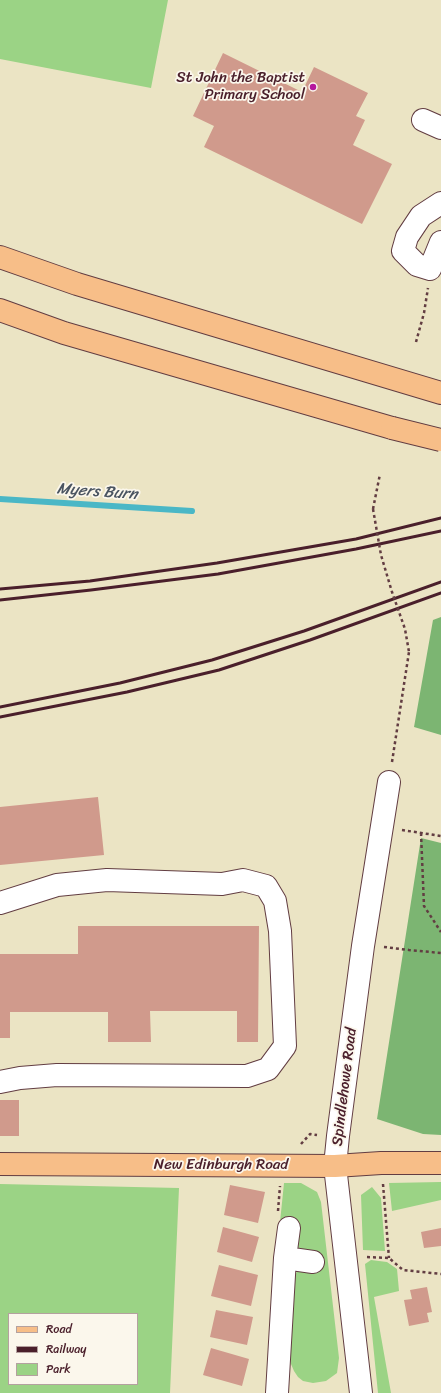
<!DOCTYPE html>
<style>
body{margin:0}
#map{position:relative;width:441px;height:1393px;overflow:hidden;background:#ebe4c4;font-family:Sriracha,sans-serif}
canvas{display:block}
.legend{position:absolute;left:8px;top:1313px;width:130px;height:72px;box-sizing:border-box;background:#fbf7ec;border:1px solid #b4a19f;margin:0;padding:5px 7px;list-style:none;font-size:12px;color:#4a1f2b}
.legend li{display:flex;align-items:center;gap:8px;height:20px}
.legend b{width:20px;border:1px solid #b4a19f}
</style>
<div id="map">
<canvas width="441" height="1393"></canvas>
<ul class="legend">
<li><b style="height:5px;background:#f7be88"></b>Road</li>
<li><b style="height:5px;background:#4a1f2b"></b>Railway</li>
<li><b style="height:11px;background:#9bd385"></b>Park</li>
</ul>
</div>
<script>
const c = document.querySelector('canvas').getContext('2d');
c.lineJoin = 'round';
function paint(path, color) { c.fillStyle = color; c.fill(path, 'evenodd'); }
const toPath = rows => new Path2D(rows.map(r => 'M' + r).join(''));
function stroke(path, color, width, dash) { c.strokeStyle = color; c.lineWidth = width; c.lineCap = dash ? 'butt' : 'round'; c.setLineDash(dash || []); c.stroke(path); }
function drawText(font, color, halo, rows, align = 'center') {
  c.font = font + ' Sriracha,sans-serif'; c.lineWidth = 3.5; c.setLineDash([]); c.textBaseline = 'middle'; c.strokeStyle = halo; c.fillStyle = color; for (const [text, x, y, turn = 0] of rows) {
    c.save(); c.translate(x, y); c.rotate((+turn || 0) * Math.PI / 180); c.textAlign = isNaN(turn) ? turn : align; if (halo) c.strokeText(text, 0, 0); c.fillText(text, 0, 0); c.restore();
  }
}
paint(toPath([
 [0,0,168,0,151,88,0,59],
 [441,1182,441,1200,392,1211,389,1183],
 [284,1183,301,1183,317,1192,321,1202,339,1358,337,1373,326,1381,313,1383,303,1381,298,1377,294,1371,291,1364,290,1358,285,1356,294,1275,300,1269,302,1252,296,1245,297,1225,280,1222],
 [0,1184,179,1188,170,1393,0,1393],
 [9,1314,137,1314,137,1384,9,1384],
 [372,1187,381,1198,385,1251,363,1250,361,1195],
 [371,1260,387,1262,397,1269,399,1291,374,1297,391,1393,378,1393,365,1264]
]), '#9bd385');
paint(toPath([
 [441,617,441,735,414,727,433,620],
 [421,838,441,843,441,1135,423,1134,377,1119]
]), '#7cb572');
stroke(toPath([
 [0,499,192,511]
]), '#4ab7c6', 6);
paint(toPath([
 [223,53,302,92,314,67,368,93,356,116,365,120,353,145,392,164,362,224,204,147,214,126,193,116],
 [98,797,104,855,0,865,0,807],
 [78,926,259,926,258,1042,237,1042,237,1011,150,1011,151,1042,108,1042,108,1012,10,1012,10,1038,0,1038,0,954,78,954],
 [0,1100,19,1100,19,1136,0,1136],
 [230,1185,265,1192,258,1223,224,1215],
 [223,1227,259,1237,252,1262,217,1252],
 [441,1228,441,1246,424,1248,421,1232],
 [219,1265,258,1275,251,1306,211,1296],
 [427,1287,432,1312,427,1313,429,1322,409,1326,404,1300,412,1299,410,1290],
 [216,1310,253,1317,247,1345,210,1337],
 [211,1348,249,1359,242,1386,203,1375]
]), '#d09a8c');
const minor = toPath([
 [423,120,441,128],
 [441,203,421,216,407,237,403,251,417,265,430,269,441,242],
 [0,903,57,885,107,880,222,884,243,880,266,886,275,901,280,931,285,1046,268,1069,247,1076,57,1075,20,1078,0,1082],
 [285,1258,313,1262],
 [277,1393,285,1258,289,1228],
 [361,1393,335,1166,338,1136,363,946,389,782]
]);
const major = toPath([
 [0,1164,335,1166,381,1163,441,1163]
]);
const highway = toPath([
 [0,257,77,284,441,393],
 [0,310,64,333,392,428]
]);
stroke(minor, '#623d42', 24);
stroke(major, '#623d42', 24);
stroke(highway, '#623d42', 24);
stroke(toPath([
 [416,342,424,313,428,288],
 [373,509,380,474],
 [392,762,409,652],
 [402,830,441,836],
 [421,833,424,906,441,932],
 [384,947,409,950,441,953],
 [301,1144,310,1134,317,1135],
 [383,1184,389,1258],
 [278,1211,280,1186],
 [367,1257,389,1258,403,1270,441,1274]
]), '#623d42', 2.5, [3, 3]);
stroke(minor, '#fff', 22);
stroke(major, '#f7be88', 22);
stroke(highway, '#f7be88', 22);
stroke(toPath([
 [0,589,90,581,217,563,356,539,441,518],
 [0,600,91,590,218,574,356,549,441,531],
 [0,707,120,683,212,660,304,631,441,582],
 [0,717,127,692,219,670,310,640,441,593]
]), '#4a1f2b', 3);
const highwayBridge = toPath([
 [392,428,441,440]
]);
stroke(highwayBridge, '#623d42', 24, []);
stroke(toPath([
 [373,509,381,555,392,592,405,629,409,652]
]), '#623d42', 2.5, [3, 3]);
stroke(highwayBridge, '#f7be88', 22);
for (const [x, y, r, color] of [
 [313,87,4,"#b5179e"]
]) { const dot = new Path2D(); dot.arc(x, y, r, 0, 2 * Math.PI); c.fillStyle = color; c.fill(dot); stroke(dot, '#fbf7ec', 1.5); }
drawText('15px', '#4a1f2b', '#fbf7ec', [
 ["St John the Baptist",305,78],
 ["Primary School",305,95]
], 'right');
drawText('15px', '#4a1f2b', '#fbf7ec', [
 ["Spindlehowe Road",345,1087,-83],
 ["New Edinburgh Road",221,1165]
]);
drawText('italic 16px', '#4a5461', '#fbf7ec', [
 ["Myers Burn",97,492,4]
]);
</script>
